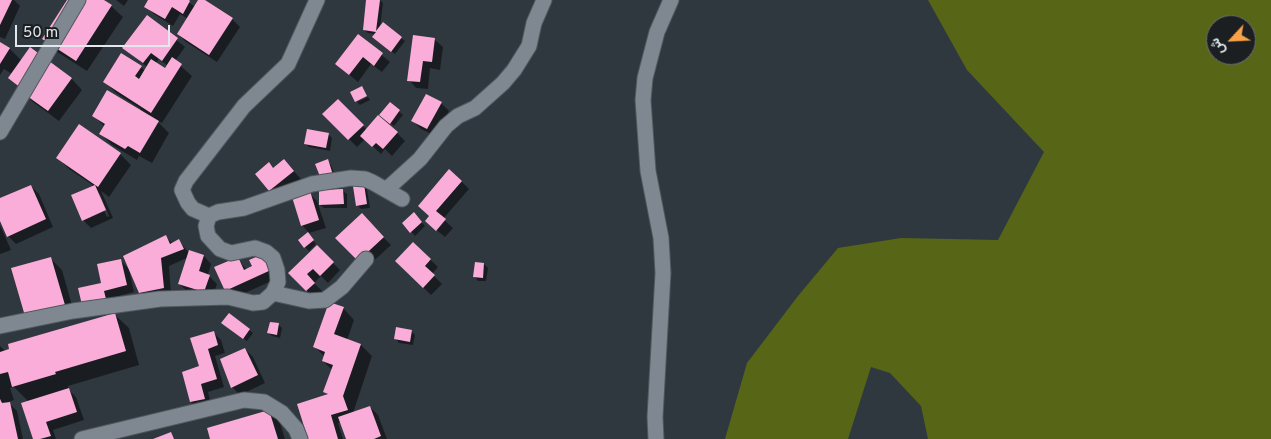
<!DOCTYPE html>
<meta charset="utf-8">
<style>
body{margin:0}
#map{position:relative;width:1271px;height:439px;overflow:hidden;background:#30383f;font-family:Overpass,Vazirmatn,sans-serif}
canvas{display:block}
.north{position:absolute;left:1206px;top:15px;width:50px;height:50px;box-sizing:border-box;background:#1b1f22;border:1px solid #6b6f73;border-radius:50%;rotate:245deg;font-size:14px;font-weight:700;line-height:20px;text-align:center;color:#e3e8ec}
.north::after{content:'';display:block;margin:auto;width:18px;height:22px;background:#f7a248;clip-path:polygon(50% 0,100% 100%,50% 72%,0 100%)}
.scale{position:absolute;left:15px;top:25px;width:155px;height:22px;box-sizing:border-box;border:2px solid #e3e8ec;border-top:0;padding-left:6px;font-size:15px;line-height:18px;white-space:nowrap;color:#e3e8ec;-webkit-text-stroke:4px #1b1f22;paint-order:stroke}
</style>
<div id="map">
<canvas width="1271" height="439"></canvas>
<div class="north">ش</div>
<div class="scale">50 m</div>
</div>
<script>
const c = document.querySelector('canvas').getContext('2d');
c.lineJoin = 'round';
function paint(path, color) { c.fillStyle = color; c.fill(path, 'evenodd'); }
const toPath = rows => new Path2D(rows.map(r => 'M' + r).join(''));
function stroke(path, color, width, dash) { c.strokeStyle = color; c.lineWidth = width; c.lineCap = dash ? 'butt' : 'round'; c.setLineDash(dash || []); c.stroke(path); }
paint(toPath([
 [928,0,1271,0,1271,439,928,439,921,406,890,373,871,367,848,439,725,439,747,363,798,296,838,248,901,238,998,240,1044,152,967,70],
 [1216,25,1246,25,1246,55,1216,55]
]), '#566616');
paint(toPath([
 [0,0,14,0,20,6,5,39,0,37],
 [68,0,101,0,111,6,123,17,87,71,54,50,43,39],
 [116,0,128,0,124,6],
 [150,0,186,0,195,7,200,0,202,0,232,19,240,27,217,62,186,42,178,34,188,19,180,14,173,26,154,14,146,6],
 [367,0,380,0,383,3,380,28,401,38,405,41,395,54,377,41,375,34,368,33,364,30],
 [147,16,185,47,175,61,192,76,162,123,157,121,169,133,152,163,139,156,137,160,112,145,101,134,105,127,93,115,140,111,141,109,116,93,105,82,141,67,145,71,147,67,124,48],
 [159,59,168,66,165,70,156,63],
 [358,35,390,62,382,72,371,64,358,82,336,64],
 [414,37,435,40,443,47,440,70,430,68,428,89,416,88,409,80],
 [0,43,10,49,22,61,71,78,82,90,59,121,33,102,22,91,10,78,12,74,4,69,0,75],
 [368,97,370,100,360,105,357,102],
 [338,100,367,130,397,133,405,141,392,156,385,149,381,154,365,139,357,147,324,114],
 [441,103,449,111,435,136,421,129,413,121],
 [390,104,403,115,394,126,384,119],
 [328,134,332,138,330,151,309,147,305,143],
 [120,154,131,165,109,197,101,191,113,218,91,228,83,220,94,186,69,169,58,158],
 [97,194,100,194,109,216,107,217],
 [327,161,331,165,336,178,326,183],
 [274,169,292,169,301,179,277,198,256,174],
 [461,181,469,189,443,219,453,228,445,237,434,228,430,217],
 [363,185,367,189,370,208,361,209,357,205],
 [31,186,39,194,53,227,16,244,8,236,0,218,0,200],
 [343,191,347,194,347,208,324,208,320,205],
 [309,193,317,201,326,228,309,233,302,225],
 [414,214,425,226,415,236,403,223],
 [369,223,391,245,366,268],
 [0,225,11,250,0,254],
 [166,237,173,244,179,241,189,253,204,256,211,264,208,275,217,284,212,299,187,291,179,284,187,258,169,266,171,295,148,301,140,293],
 [311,238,316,244,309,251,305,247],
 [413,243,438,267,432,274,442,284,431,295,396,261],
 [317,247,340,270,328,283,321,276,314,283,322,291,314,298,290,273],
 [237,258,247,270,254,267,257,258,278,278,234,298,226,291],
 [51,259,62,270,75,316,37,327,26,316],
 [120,260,129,269,134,292,111,298,91,312,103,284],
 [484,264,488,268,486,281,478,281,475,277],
 [343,308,354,320,347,340,361,345,372,356,353,413,370,407,378,415,387,439,348,439,342,422,338,423,343,439,310,439,328,396,325,392,332,370,323,361,325,357,315,347],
 [115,315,129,328,139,365,68,386,69,390,76,397,84,420,53,430,56,439,34,439,29,402,14,387,10,388,14,400,8,402,17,411,23,439,0,439,0,346,5,351],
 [279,325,282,328,280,338,272,336,269,333],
 [227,327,249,330,253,333,247,341],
 [411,331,415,335,413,345,399,343,396,339],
 [213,332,221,340,225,353,215,356,224,387,208,392,212,407,199,410,191,402,200,367],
 [245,349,253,357,265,383,240,395,232,387],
 [269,412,280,423,285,439,211,439]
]), '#0007');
paint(toPath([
 [0,0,12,0,0,25],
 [67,0,104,0,112,5,76,61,42,39],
 [148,0,189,0,190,1,183,14,172,7,165,19,144,7],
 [198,0,205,0,233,18,209,55,177,34],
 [366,0,380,0,376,31,383,22,402,37,391,52,372,37,376,32,363,30],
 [147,15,178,38,162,61,151,53,143,63,122,48],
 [358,34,383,53,374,66,363,57,349,75,335,64],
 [413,35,435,38,432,62,423,61,420,82,407,81],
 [0,42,10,48,0,64],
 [30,47,72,78,48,111,20,91,22,89,8,78],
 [121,53,142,66,135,76,139,79,151,59,165,68,172,57,182,64,151,113,103,82],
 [362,86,367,96,355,102,350,92],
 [107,90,159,121,140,153,128,146,125,149,99,134,105,124,92,116],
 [426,94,442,102,427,129,411,121],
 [338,99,364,125,348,140,322,114],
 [390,102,400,110,390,124,379,115],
 [378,115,398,132,383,149,376,143,372,147,360,136],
 [79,124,121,153,98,187,56,158],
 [307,129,329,133,326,148,304,144],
 [284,159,294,171,269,191,255,174,269,162,273,168],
 [328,159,333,175,321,179,315,164],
 [449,169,462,181,436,211,446,219,436,231,425,221,429,216,418,206],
 [364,184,367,204,356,206,353,186],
 [31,185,46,219,7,237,0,221,0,198],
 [95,185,106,210,82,221,71,195],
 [343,189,344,204,319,205,319,190],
 [310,191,319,220,301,226,292,197],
 [414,212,422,222,410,233,402,223],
 [362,213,384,237,358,261,335,238],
 [308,232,314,240,304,248,298,240],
 [166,235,170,244,179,239,184,249,161,258,164,288,139,293,123,256],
 [413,242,431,259,425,266,435,275,423,288,395,261],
 [317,245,334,262,320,276,313,269,307,274,315,283,306,291,288,273],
 [189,250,204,255,199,271,210,275,204,292,178,284],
 [265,256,271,270,225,291,214,267,238,257,244,270,252,266,249,260,256,257],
 [51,257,65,305,25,316,11,268],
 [121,259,127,285,104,291,106,299,82,305,78,288,101,283,97,264],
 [475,262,484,263,483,278,473,277],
 [329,302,344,307,334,334,361,344,343,396,348,410,331,415,338,439,308,439,297,404,328,394,323,392,333,365,322,361,325,352,313,347],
 [115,313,126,351,55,372,56,374,12,387,8,372,0,374,0,352,9,349,8,344],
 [229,313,250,329,243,339,221,323],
 [270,322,279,323,277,335,267,333],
 [396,327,412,330,410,342,394,339],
 [214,331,218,345,208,349,217,379,201,384,205,399,190,402,182,372,199,366,190,338],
 [245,348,258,375,231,388,220,359],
 [69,388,77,412,46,422,51,436,40,439,33,439,21,403],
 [0,399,2,403,10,402,18,439,0,439],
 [370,406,381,436,374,439,346,439,338,417],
 [269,410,278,439,210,439,207,428],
 [171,432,174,439,153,439]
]), '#faadd8');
const minor = toPath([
 [0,132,78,0],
 [387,189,420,159,446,126,458,116,475,108,503,83,514,70,529,46,534,23,544,0],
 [209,216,193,209,188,203,182,190,186,181,244,106,288,64,317,0],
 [273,293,309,301,325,300,342,287,366,259],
 [0,326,73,311,160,299,228,297,253,303,263,302,273,293,278,282,277,270,273,258,266,252,255,248,231,253,220,249,208,236,206,226,209,216,218,212,244,208,312,184,351,178,365,179,372,182,402,199],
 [82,439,244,400,264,402,282,413,296,429,300,439],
 [656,439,655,417,663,273,661,238,648,171,643,100,645,78,657,32,671,0]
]);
stroke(minor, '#51575d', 17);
stroke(minor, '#7f8891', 15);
</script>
